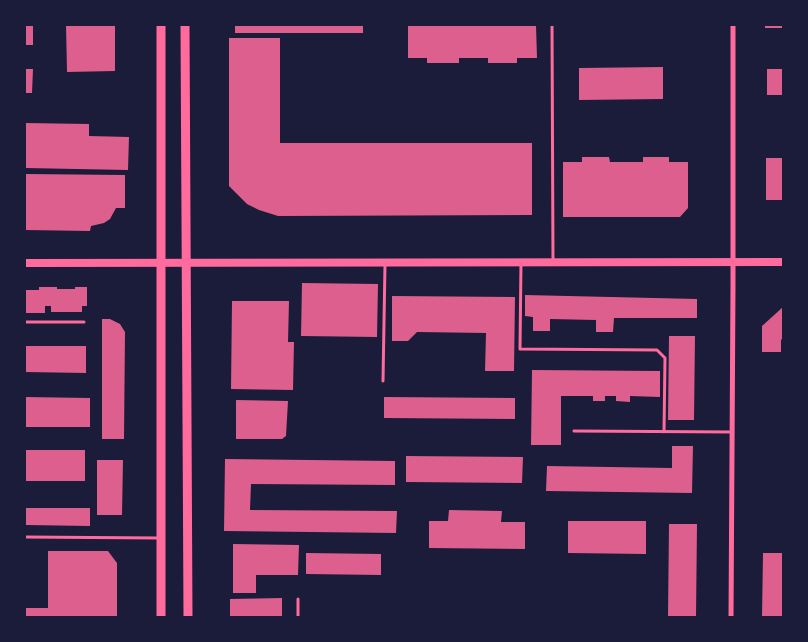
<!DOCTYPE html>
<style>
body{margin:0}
#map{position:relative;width:808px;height:642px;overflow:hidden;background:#1b1b3a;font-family:Roboto,sans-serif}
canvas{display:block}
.frame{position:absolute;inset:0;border:26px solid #1b1b3a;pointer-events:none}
</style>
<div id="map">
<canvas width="808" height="642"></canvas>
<div class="frame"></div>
</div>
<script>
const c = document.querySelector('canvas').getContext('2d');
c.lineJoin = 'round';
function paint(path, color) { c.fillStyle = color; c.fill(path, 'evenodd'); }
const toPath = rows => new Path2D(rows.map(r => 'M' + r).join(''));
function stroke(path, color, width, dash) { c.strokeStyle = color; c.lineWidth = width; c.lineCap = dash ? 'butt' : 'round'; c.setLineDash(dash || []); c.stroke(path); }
paint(toPath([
 [25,25,33,25,33,45,25,45],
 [66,25,115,25,115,71,67,72],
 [235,25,363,25,363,33,235,33],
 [408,25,536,25,537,58,517,58,517,63,488,63,488,58,459,58,459,63,427,63,427,58,408,58],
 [765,25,783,25,783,28,765,28],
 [229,38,280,38,280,143,532,143,532,215,278,216,259,210,247,204,229,186],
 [663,67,663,99,579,100,579,68],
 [25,69,33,69,32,93,25,93],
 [767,69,783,69,783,95,767,95],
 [25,123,89,124,89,136,129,137,128,170,25,168],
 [582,157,609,157,610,162,643,162,643,157,669,157,669,162,688,162,688,208,680,217,563,217,563,162,582,162],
 [766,158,783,158,783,200,766,200],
 [25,174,125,175,125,208,116,208,110,219,104,223,91,226,90,231,25,230],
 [302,283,378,284,377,337,301,336],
 [39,287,57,287,57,289,75,289,75,287,87,287,87,306,82,306,82,312,51,312,51,306,45,306,45,313,25,313,25,290,39,290],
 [525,295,697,299,697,318,614,318,613,332,596,332,596,320,550,319,550,331,533,331,533,317,525,316],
 [392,296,515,297,514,371,485,371,486,333,417,332,408,341,392,341],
 [232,301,289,301,288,342,294,342,293,390,231,389],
 [783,307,783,338,781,340,781,352,762,352,762,326],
 [102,319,110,319,120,324,125,332,124,439,102,439],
 [669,336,695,336,694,420,668,420],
 [25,346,86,346,86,373,25,372],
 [532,370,660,371,660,397,630,396,630,402,616,401,616,396,605,396,605,401,593,401,593,396,561,396,561,445,531,445],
 [25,397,90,398,90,427,25,427],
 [384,397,515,398,515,419,384,418],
 [236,400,288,401,286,436,282,439,236,439],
 [672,446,693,446,692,493,546,491,547,466,672,468],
 [25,450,85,450,85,481,25,481],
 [406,456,523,457,522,483,406,482],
 [225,459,395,461,395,485,251,484,250,510,397,511,396,533,224,531],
 [97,460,123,460,122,515,97,515],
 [25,508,90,508,90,526,25,525],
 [449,510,502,511,501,522,525,522,525,549,429,548,429,521,448,521],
 [568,521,646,521,646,554,568,553],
 [669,524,697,524,696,617,668,617],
 [233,544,299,545,298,575,256,575,256,593,233,593],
 [48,551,108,551,117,563,117,617,25,617,25,608,48,608],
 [306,553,381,554,381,575,306,574],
 [763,553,783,553,783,617,762,617],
 [282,598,282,617,230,617,230,599]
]), '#dd5f8e');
stroke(toPath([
 [552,25,553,262],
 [521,262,520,349,657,350,665,358,664,432],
 [25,322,84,322],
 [383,381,385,264],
 [574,431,732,432],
 [25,537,159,538],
 [298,599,298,617]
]), '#ff6b9d', 3);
stroke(toPath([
 [731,617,733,286,733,25]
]), '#ff6b9d', 5);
stroke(toPath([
 [25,263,783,262]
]), '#ff6b9d', 8);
stroke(toPath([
 [161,25,161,617],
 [185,25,188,617]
]), '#ff6b9d', 9);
</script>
